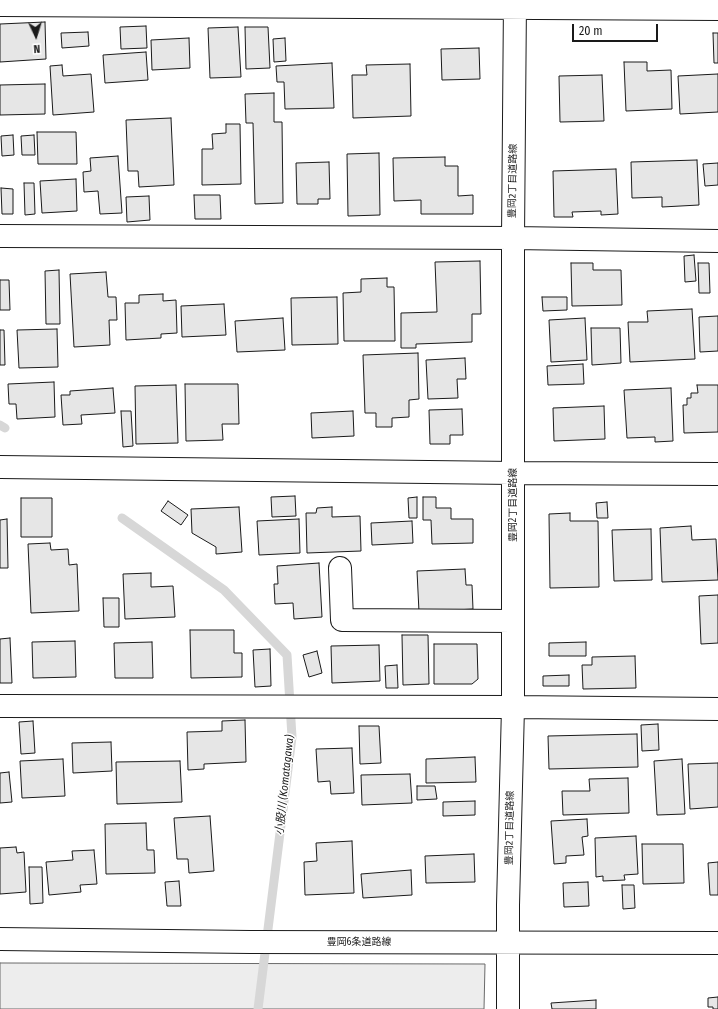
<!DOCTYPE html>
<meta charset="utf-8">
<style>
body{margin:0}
#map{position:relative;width:718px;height:1009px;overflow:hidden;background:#fff;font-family:"Fira Sans Condensed",sans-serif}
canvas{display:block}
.north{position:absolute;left:16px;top:16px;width:40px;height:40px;-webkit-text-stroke:3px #fff;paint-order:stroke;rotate:176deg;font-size:11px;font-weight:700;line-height:16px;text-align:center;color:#1a1a1a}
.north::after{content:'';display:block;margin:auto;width:14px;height:18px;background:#1a1a1a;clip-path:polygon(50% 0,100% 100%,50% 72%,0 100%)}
.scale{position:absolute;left:572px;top:24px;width:86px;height:18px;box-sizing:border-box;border:2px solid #1a1a1a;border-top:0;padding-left:5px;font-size:12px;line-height:14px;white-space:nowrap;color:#1a1a1a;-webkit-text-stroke:3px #fff;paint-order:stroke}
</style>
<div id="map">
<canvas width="718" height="1009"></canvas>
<div class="north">N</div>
<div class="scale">20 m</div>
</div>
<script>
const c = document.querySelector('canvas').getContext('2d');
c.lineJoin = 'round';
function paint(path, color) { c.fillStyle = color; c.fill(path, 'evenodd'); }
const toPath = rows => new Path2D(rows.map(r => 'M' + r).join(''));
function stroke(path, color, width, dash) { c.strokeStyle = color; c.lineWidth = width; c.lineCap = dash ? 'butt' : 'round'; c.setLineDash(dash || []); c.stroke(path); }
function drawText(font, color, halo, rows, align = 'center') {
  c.font = font + ' "Fira Sans Condensed","Noto Sans JP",sans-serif'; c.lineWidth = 3; c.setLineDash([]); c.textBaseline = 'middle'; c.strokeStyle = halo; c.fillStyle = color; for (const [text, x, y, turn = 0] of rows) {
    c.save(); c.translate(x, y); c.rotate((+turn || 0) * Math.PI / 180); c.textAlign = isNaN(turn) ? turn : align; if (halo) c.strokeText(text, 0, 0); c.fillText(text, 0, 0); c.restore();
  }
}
const built = toPath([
 [0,963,485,964,484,1009,0,1009,0,963]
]);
paint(built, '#ededed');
stroke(built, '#6a6a6a', 1);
stroke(toPath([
 [0,425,5,428],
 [122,518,224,590,287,655,292,737,258,1009]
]), '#d7d7d7', 9);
const building = toPath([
 [45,22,46,59,0,62,0,24,45,22],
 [146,26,147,48,121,49,120,27,146,26],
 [238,27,241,77,210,78,208,28,238,27],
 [245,27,268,27,270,68,246,69,245,27],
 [88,32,89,46,62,48,61,33,88,32],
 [713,33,718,33,718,63,714,63,713,33],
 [189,38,190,68,152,70,151,40,189,38],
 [285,38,286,61,274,62,273,39,285,38],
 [479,48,480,79,442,80,441,49,479,48],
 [146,52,148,80,105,83,103,55,146,52],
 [624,62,647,62,647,71,671,70,672,109,626,111,624,62],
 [332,63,334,108,285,109,284,82,277,82,276,66,332,63],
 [410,64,411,116,353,118,352,75,367,75,366,65,410,64],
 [62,65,63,76,91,74,94,112,53,115,50,66,62,65],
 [718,74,718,112,680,114,678,76,718,74],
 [602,75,604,121,560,122,559,76,602,75],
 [45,84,45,114,0,115,0,85,45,84],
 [274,93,274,122,282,122,283,203,255,204,253,123,246,123,245,94,274,93],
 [171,118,174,185,139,187,138,171,128,171,126,120,171,118],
 [226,124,240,124,241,184,202,185,202,149,213,149,212,134,226,133,226,124],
 [37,132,76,132,77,164,38,164,37,132],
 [13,135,14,155,2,156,1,136,13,135],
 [34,135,35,155,22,155,21,136,34,135],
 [379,153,380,215,348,216,347,154,379,153],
 [118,156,122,213,100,214,98,191,84,192,83,172,91,171,90,158,118,156],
 [445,157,445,166,458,166,458,196,473,195,473,214,421,214,421,200,394,201,393,158,445,157],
 [697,160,699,205,662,207,662,197,632,198,631,162,697,160],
 [329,162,330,199,318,199,318,204,297,204,296,163,329,162],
 [718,163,718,185,705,186,703,164,718,163],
 [616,169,618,214,601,215,601,211,572,212,573,217,554,217,553,171,616,169],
 [76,179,77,211,42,213,40,181,76,179],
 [24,183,34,183,35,214,25,215,24,183],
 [1,188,13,189,13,214,2,214,1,188],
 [194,195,220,195,221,219,195,219,194,195],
 [149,196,150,220,127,222,126,197,149,196],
 [694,255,696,281,685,282,684,256,694,255],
 [480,261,481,314,472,314,472,342,416,344,416,348,401,348,401,313,437,312,435,262,480,261],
 [571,263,593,263,593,270,621,270,622,305,572,306,571,263],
 [698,263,709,263,710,293,699,293,698,263],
 [59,270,60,324,46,324,45,271,59,270],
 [106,272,108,297,116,297,117,320,109,320,110,345,74,347,70,274,106,272],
 [387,278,387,287,394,287,395,341,344,341,343,293,361,292,361,279,387,278],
 [0,280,9,280,10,310,0,310,0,280],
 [163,294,163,301,176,300,177,333,161,334,161,338,126,340,125,303,139,303,139,295,163,294],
 [337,297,338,344,292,345,291,298,337,297],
 [542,297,567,297,567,310,543,311,542,297],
 [224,304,226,335,182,337,181,306,224,304],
 [692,309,695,359,630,362,628,322,648,322,647,311,692,309],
 [718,316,718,351,700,352,699,317,718,316],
 [283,318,285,350,237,352,235,321,283,318],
 [585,318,587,360,551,362,549,320,585,318],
 [591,328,620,328,621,363,592,365,591,328],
 [57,329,58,367,19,368,17,330,57,329],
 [0,330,4,330,5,365,0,365,0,330],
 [418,353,419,399,409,400,409,417,392,418,392,427,376,427,376,413,365,413,363,355,418,353],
 [465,358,466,379,457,379,458,398,428,399,426,360,465,358],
 [583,364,584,384,548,385,547,366,583,364],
 [54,382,55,417,17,419,16,404,9,404,8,384,54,382],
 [185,384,238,384,239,424,222,424,223,440,186,441,185,384],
 [176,385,178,443,136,444,135,386,176,385],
 [697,385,718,385,718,432,684,433,683,405,687,405,687,398,691,398,691,393,698,393,697,385],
 [113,388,115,413,81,415,82,424,63,425,61,395,70,395,70,391,113,388],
 [671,388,673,441,655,442,655,437,627,438,624,390,671,388],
 [604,406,605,439,554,441,553,408,604,406],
 [462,409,463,435,450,435,450,444,430,444,429,410,462,409],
 [121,411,131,411,133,446,123,447,121,411],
 [353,411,354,436,312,438,311,413,353,411],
 [295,496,296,516,272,517,271,497,295,496],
 [417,497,417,518,409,518,408,498,417,497],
 [423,497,436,497,436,508,451,508,451,519,473,519,473,543,432,544,431,520,423,520,423,497],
 [21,498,52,498,52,537,21,537,21,498],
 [168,501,188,515,181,525,161,511,168,501],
 [607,502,608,518,597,518,596,503,607,502],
 [239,507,242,552,216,554,216,547,192,533,191,509,239,507],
 [332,507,332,517,360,516,361,551,307,553,306,513,316,513,317,508,332,507],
 [570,513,570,521,598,521,599,587,550,588,549,514,570,513],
 [7,519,8,568,0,568,0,520,7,519],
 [299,519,300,553,259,555,257,521,299,519],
 [412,521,413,543,372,545,371,523,412,521],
 [691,526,692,540,716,539,718,580,662,582,660,528,691,526],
 [651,529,652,580,614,581,612,530,651,529],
 [50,543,51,550,68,549,69,565,77,564,79,611,31,613,28,544,50,543],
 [319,563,322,617,294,619,293,603,275,604,274,584,278,584,277,566,319,563],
 [465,569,466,585,472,585,473,609,419,612,417,571,465,569],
 [151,573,151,587,173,586,175,617,125,619,123,574,151,573],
 [718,595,718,643,701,644,699,596,718,595],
 [103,598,119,598,119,627,104,627,103,598],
 [190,630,234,630,234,653,242,653,242,677,191,678,190,630],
 [402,635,428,635,429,684,403,685,402,635],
 [10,638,12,683,0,683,0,639,10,638],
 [75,641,76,677,33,678,32,642,75,641],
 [152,642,153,678,115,678,114,643,152,642],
 [586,642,586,656,549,656,549,643,586,642],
 [434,644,477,644,478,679,472,684,434,684,434,644],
 [379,645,380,681,332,683,331,646,379,645],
 [270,649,271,686,255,687,253,650,270,649],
 [317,651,322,673,309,677,303,655,317,651],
 [635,656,636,688,583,689,582,665,592,665,592,657,635,656],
 [397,665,398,688,386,688,385,666,397,665],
 [569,675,569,686,543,686,543,676,569,675],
 [245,720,246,762,204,764,204,769,188,770,187,732,222,731,222,721,245,720],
 [33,721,35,753,21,754,19,722,33,721],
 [658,724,659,750,642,751,641,725,658,724],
 [359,726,379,726,381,763,360,764,359,726],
 [637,734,638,767,549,769,548,736,637,734],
 [111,742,112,771,73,773,72,743,111,742],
 [352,748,354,793,331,794,330,781,318,782,316,749,352,748],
 [475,757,476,782,426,783,426,759,475,757],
 [63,759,65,796,22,798,20,761,63,759],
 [682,759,685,814,657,815,654,761,682,759],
 [180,761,182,802,117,804,116,762,180,761],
 [718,763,718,807,690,809,688,764,718,763],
 [9,772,12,802,0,803,0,773,9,772],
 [410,774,412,803,362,805,361,775,410,774],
 [628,778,629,813,563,815,562,791,590,791,589,779,628,778],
 [417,786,435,786,437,799,417,800,417,786],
 [475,801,475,815,443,816,443,802,475,801],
 [210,816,214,871,189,873,188,859,177,859,174,818,210,816],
 [587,819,588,836,582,837,584,855,566,856,566,863,554,864,551,821,587,819],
 [146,823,147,850,154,850,155,873,106,874,105,824,146,823],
 [636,836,638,874,624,875,625,880,603,881,603,876,596,877,595,838,636,836],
 [352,841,354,893,305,895,304,862,317,861,316,843,352,841],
 [642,844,683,844,684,883,643,884,642,844],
 [16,847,17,853,24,852,26,892,0,894,0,848,16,847],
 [94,850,97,884,80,885,81,892,49,895,46,862,73,860,72,851,94,850],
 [474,854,475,882,426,883,425,856,474,854],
 [718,862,718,895,710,895,708,863,718,862],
 [29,867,42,867,43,903,30,904,29,867],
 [411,870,412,895,363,898,361,874,411,870],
 [179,881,181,906,167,906,165,882,179,881],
 [588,882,589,906,564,907,563,883,588,882],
 [622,885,634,885,635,908,623,909,622,885],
 [718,997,718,1009,713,1009,713,1007,708,1007,708,998,718,997],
 [596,1000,596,1009,552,1009,551,1003,596,1000]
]);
paint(building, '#e6e6e6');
stroke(building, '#1a1a1a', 1);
const minor = toPath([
 [0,5,718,9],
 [0,236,513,238,718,241],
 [0,467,514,473,718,474],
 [340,568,342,620,513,621],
 [0,706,513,707,718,709],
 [0,939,250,942,718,943],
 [508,1009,508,905,513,707,513,238,515,0]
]);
stroke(minor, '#1a1a1a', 24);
stroke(minor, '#fff', 22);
drawText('10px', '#1a1a1a', '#fff', [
 ["豊岡2丁目道路線",513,181,-89],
 ["豊岡2丁目道路線",513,505,-90],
 ["豊岡2丁目道路線",510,828,-89],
 ["豊岡6条道路線",359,942]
]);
drawText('italic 11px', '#1a1a1a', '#fff', [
 ["小股川 (Komatagawa)",285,785,-84]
]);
</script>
